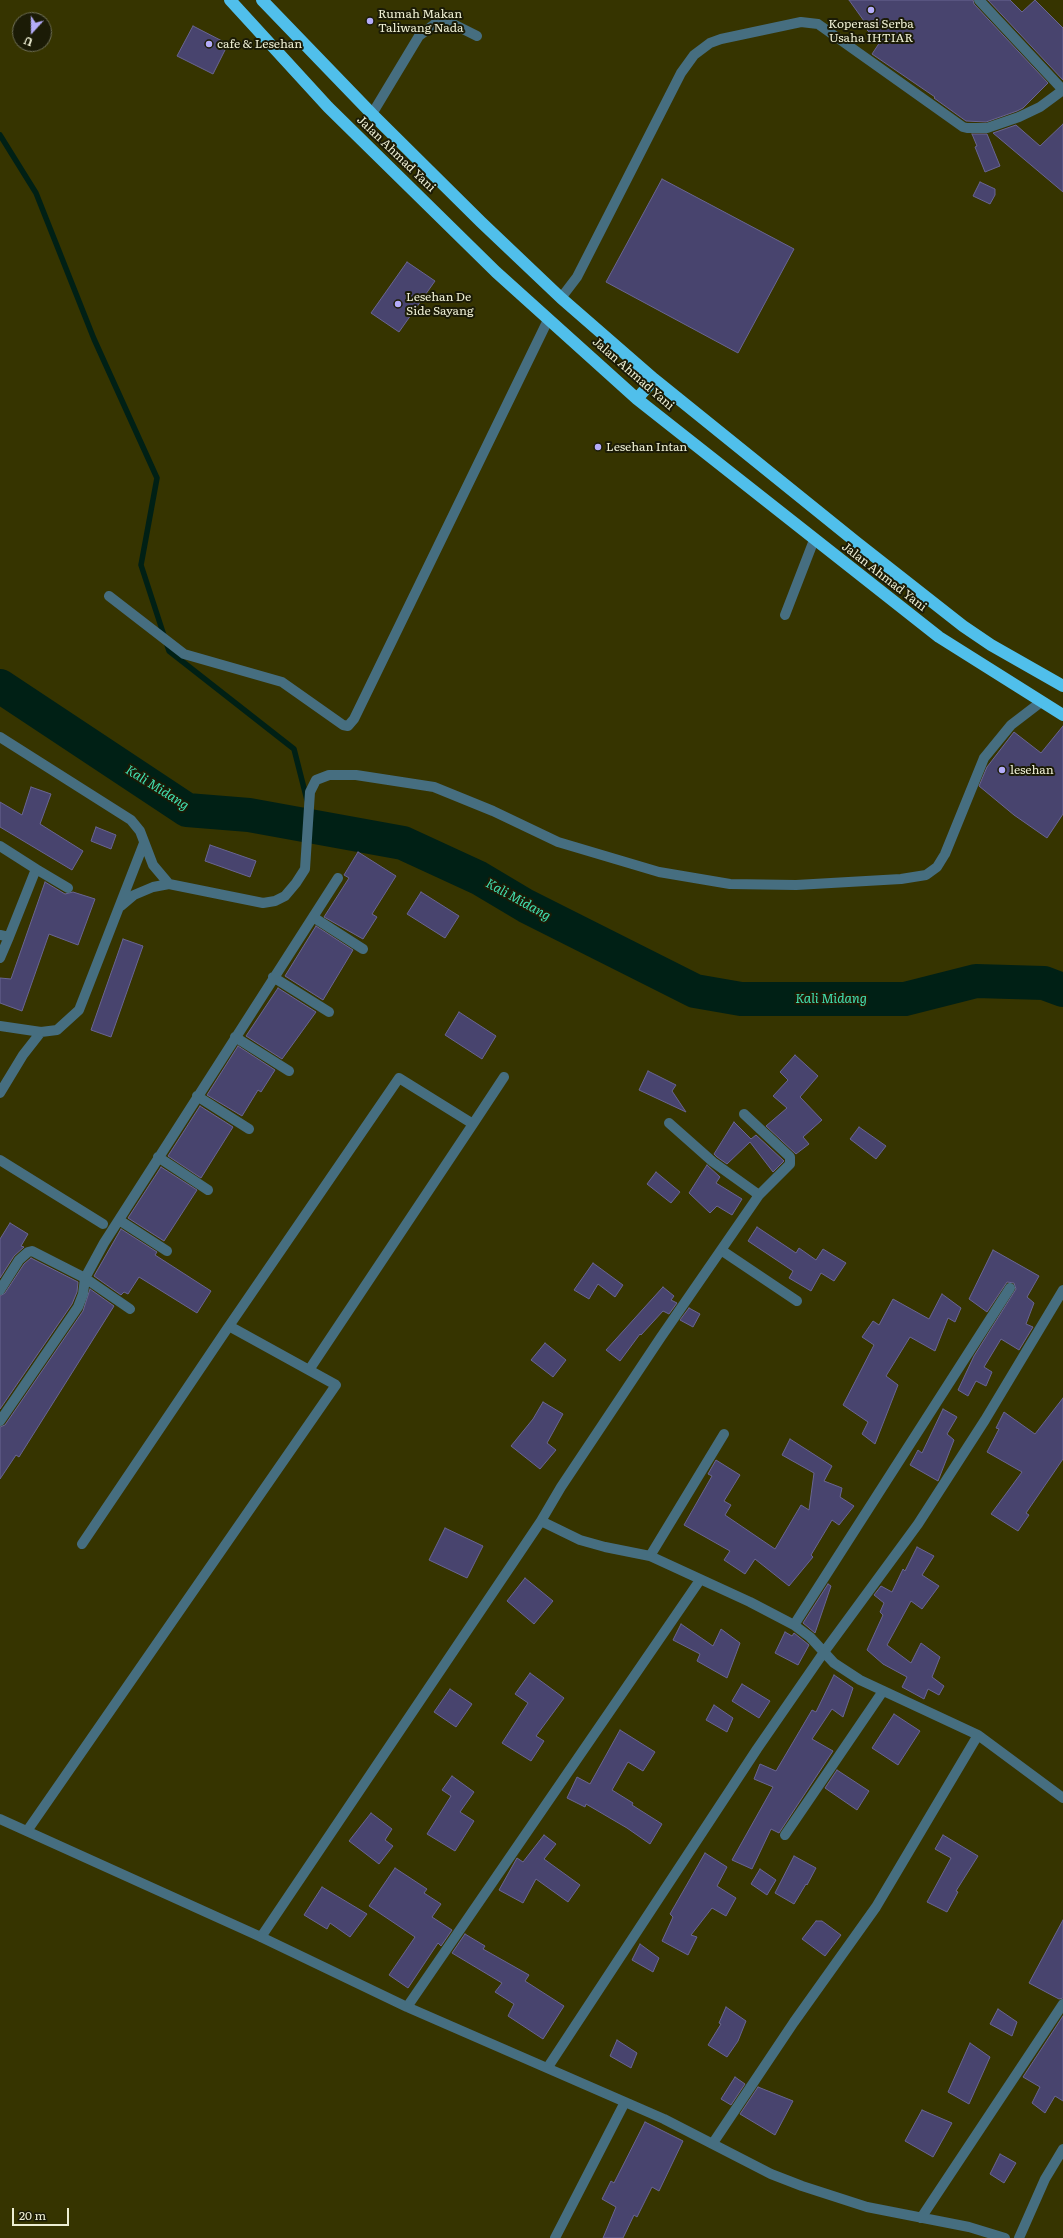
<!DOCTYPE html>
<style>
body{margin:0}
#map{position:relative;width:1063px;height:2238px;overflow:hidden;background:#363400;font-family:Literata,serif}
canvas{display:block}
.north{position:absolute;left:12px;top:12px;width:40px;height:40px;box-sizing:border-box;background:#1b1b06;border:1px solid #6f6f58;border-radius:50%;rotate:201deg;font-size:11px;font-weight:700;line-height:16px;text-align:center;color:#edeed3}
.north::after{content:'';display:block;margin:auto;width:14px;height:18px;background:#b4acf9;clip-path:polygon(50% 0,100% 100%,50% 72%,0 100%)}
.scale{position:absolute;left:12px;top:2208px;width:57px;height:18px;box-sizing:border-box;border:2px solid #edeed3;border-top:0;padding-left:5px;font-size:12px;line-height:14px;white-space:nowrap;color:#edeed3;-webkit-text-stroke:3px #1b1b06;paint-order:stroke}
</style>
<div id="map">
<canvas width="1063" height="2238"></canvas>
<div class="north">U</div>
<div class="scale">20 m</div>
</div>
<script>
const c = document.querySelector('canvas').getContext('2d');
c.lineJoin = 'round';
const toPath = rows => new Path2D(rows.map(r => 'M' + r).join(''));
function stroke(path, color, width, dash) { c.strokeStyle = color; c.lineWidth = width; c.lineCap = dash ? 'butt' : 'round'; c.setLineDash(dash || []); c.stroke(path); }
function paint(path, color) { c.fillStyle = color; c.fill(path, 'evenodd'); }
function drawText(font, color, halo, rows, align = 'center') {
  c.font = font + ' Literata,serif'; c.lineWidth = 4; c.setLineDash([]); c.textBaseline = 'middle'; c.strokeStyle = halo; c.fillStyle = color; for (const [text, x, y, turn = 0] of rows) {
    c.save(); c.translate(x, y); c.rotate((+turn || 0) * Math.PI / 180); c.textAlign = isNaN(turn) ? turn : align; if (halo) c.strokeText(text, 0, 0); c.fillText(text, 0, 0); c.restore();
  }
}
stroke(toPath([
 [0,135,36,193,94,339,157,478,141,565,169,651,294,749,307,800]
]), '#002015', 5.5);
stroke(toPath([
 [0,686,187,810,249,815,403,843,479,878,526,906,695,991,741,999,905,999,976,981,1044,983,1063,990]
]), '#002015', 34);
const building = toPath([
 [849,0,973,0,974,4,1048,83,1023,108,1017,111,986,122,966,121,934,98,935,97,872,54,880,42,867,30,869,28,849,0],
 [988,0,1010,0,1022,12,1035,0,1063,28,1063,80,988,0],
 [193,26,228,44,213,74,177,56,193,26],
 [1063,124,1063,192,993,133,1016,125,1040,146,1063,124],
 [972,134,987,134,1000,166,985,172,975,147,977,146,972,134],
 [662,179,794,249,738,353,606,282,662,179],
 [980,182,995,189,995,195,990,204,973,196,980,182],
 [407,262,435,281,399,332,371,313,407,262],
 [1063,726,1063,814,1047,838,1014,815,979,786,987,767,1014,732,1041,753,1063,726],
 [31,787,51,794,40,824,83,851,72,870,0,827,0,802,22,815,31,787],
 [96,827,116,835,111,849,91,841,96,827],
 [210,845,256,861,250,877,205,861,210,845],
 [358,852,396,876,372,914,377,917,363,939,324,917,349,878,344,875,358,852],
 [45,882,65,894,73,892,95,899,78,945,49,934,22,1011,0,1003,0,978,11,979,45,882],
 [421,892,459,916,445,938,407,914,421,892],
 [316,926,353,950,323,1000,285,976,316,926],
 [123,939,143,946,111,1037,91,1030,123,939],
 [278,988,316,1012,282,1059,246,1036,278,988],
 [459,1012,496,1036,482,1059,445,1035,459,1012],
 [238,1046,275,1070,261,1092,258,1090,242,1116,207,1095,238,1046],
 [795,1055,818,1076,800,1097,822,1120,803,1137,809,1144,796,1154,766,1126,787,1108,773,1096,788,1080,780,1072,795,1055],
 [648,1071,676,1085,672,1091,686,1112,639,1090,648,1071],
 [200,1106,233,1127,201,1178,168,1156,200,1106],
 [734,1122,751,1139,756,1135,784,1161,773,1172,750,1142,727,1164,717,1157,714,1154,734,1122],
 [859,1127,886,1146,876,1159,850,1139,859,1127],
 [707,1165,720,1177,716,1183,742,1199,732,1215,717,1206,710,1213,689,1193,707,1165],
 [161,1167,197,1190,164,1241,128,1218,161,1167],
 [656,1172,680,1192,671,1203,647,1184,656,1172],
 [10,1223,28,1234,21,1246,24,1247,14,1256,0,1278,0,1239,10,1223],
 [757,1227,796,1253,799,1248,816,1260,823,1249,846,1263,834,1281,821,1273,811,1291,789,1278,793,1271,748,1241,757,1227],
 [121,1229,157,1252,155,1255,211,1291,197,1313,139,1277,128,1294,124,1292,121,1295,94,1276,121,1229],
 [993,1250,1039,1276,1027,1297,1034,1303,1026,1324,1033,1327,1019,1350,1001,1339,984,1367,992,1372,986,1386,976,1381,968,1396,958,1390,974,1356,1016,1289,1014,1283,1007,1282,987,1312,969,1299,993,1250],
 [31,1258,78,1282,77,1292,72,1304,0,1409,0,1296,5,1293,24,1264,31,1258],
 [593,1263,623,1285,615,1297,598,1284,589,1299,574,1290,593,1263],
 [663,1287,674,1296,671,1300,677,1303,669,1314,663,1311,641,1335,640,1334,620,1361,606,1350,663,1287],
 [90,1289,114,1306,19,1457,16,1455,0,1479,0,1427,5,1425,83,1311,90,1289],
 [942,1294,961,1308,955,1322,948,1318,935,1351,910,1337,886,1376,898,1385,875,1444,862,1434,868,1422,843,1405,874,1345,862,1337,873,1321,879,1325,893,1299,929,1319,942,1294],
 [689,1308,700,1314,693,1327,680,1320,689,1308],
 [545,1343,566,1360,553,1377,531,1360,545,1343],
 [1063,1398,1063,1459,1026,1513,1029,1515,1018,1531,991,1514,1022,1472,987,1452,999,1429,996,1428,1004,1412,1035,1434,1063,1398],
 [543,1402,563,1414,547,1443,556,1450,540,1469,511,1446,533,1419,543,1402],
 [943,1409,957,1417,947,1434,954,1440,938,1481,910,1465,918,1450,922,1453,943,1409],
 [790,1439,832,1466,824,1481,842,1488,840,1497,854,1506,839,1525,832,1520,811,1555,813,1557,789,1586,755,1559,745,1574,724,1560,730,1551,684,1525,712,1476,708,1474,716,1460,740,1475,724,1501,731,1505,725,1515,775,1549,801,1505,809,1510,814,1473,782,1455,790,1439],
 [445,1528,483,1546,467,1578,429,1560,445,1528],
 [917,1547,934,1556,922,1575,939,1586,922,1609,911,1601,887,1645,911,1663,921,1643,940,1657,932,1677,944,1686,939,1695,928,1689,924,1699,902,1687,907,1677,883,1664,867,1650,883,1615,880,1612,884,1603,874,1595,881,1586,892,1592,903,1569,905,1571,917,1547],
 [525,1578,553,1601,534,1624,507,1601,525,1578],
 [828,1584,831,1586,815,1633,803,1623,828,1584],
 [681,1624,713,1646,721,1629,740,1643,727,1678,697,1661,700,1654,673,1640,681,1624],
 [785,1632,792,1636,794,1633,809,1645,798,1665,775,1653,785,1632],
 [530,1673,564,1698,536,1736,544,1741,531,1761,502,1743,528,1703,515,1694,530,1673],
 [834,1675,853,1688,843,1717,832,1709,812,1739,833,1751,779,1833,771,1829,752,1869,732,1860,773,1787,754,1779,760,1764,776,1771,812,1710,816,1712,834,1675],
 [742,1684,770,1701,759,1718,732,1701,742,1684],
 [450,1689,472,1704,456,1727,434,1712,450,1689],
 [714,1705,733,1718,727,1732,706,1720,714,1705],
 [894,1714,920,1731,898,1765,872,1748,894,1714],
 [620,1730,655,1752,643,1771,628,1762,612,1790,633,1803,632,1805,662,1824,650,1844,627,1828,586,1804,585,1807,567,1798,577,1777,590,1784,620,1730],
 [837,1770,869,1791,857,1810,825,1788,837,1770],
 [452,1776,474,1792,460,1812,474,1821,455,1851,427,1834,451,1796,442,1790,452,1776],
 [371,1813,392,1829,385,1840,393,1846,379,1864,349,1841,371,1813],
 [544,1835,556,1844,544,1859,580,1885,568,1902,536,1879,523,1903,499,1890,517,1858,523,1862,544,1835],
 [943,1835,978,1856,956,1891,958,1892,947,1912,927,1902,951,1858,935,1849,943,1835],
 [705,1853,727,1867,717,1886,736,1898,726,1916,712,1908,691,1935,697,1937,688,1955,662,1941,673,1917,670,1914,705,1853],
 [794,1856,816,1868,807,1885,806,1884,794,1904,775,1893,794,1856],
 [395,1868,427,1889,424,1893,441,1904,432,1917,452,1930,441,1946,438,1943,408,1988,389,1975,415,1937,369,1906,395,1868],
 [760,1869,776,1880,767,1895,751,1884,760,1869],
 [322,1887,367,1914,350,1937,330,1923,327,1929,304,1915,322,1887],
 [1063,1920,1063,1998,1059,1999,1029,1983,1063,1920],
 [816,1921,822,1921,841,1935,825,1956,802,1939,816,1921],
 [465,1934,485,1946,483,1949,529,1975,525,1981,564,2006,543,2039,508,2016,514,2004,495,1992,502,1983,452,1953,465,1934],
 [640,1944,659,1958,653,1972,632,1960,640,1944],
 [726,2007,746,2021,738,2041,727,2057,708,2045,721,2024,719,2023,726,2007],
 [998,2009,1017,2022,1012,2036,990,2024,998,2009],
 [1063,2016,1063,2101,1055,2096,1045,2113,1032,2103,1040,2087,1023,2077,1063,2016],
 [617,2040,637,2053,631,2068,610,2056,617,2040],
 [970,2043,990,2057,969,2104,948,2092,970,2043],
 [735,2077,745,2084,731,2105,721,2099,735,2077],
 [758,2087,793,2101,775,2135,740,2114,758,2087],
 [922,2110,952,2123,933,2157,905,2141,922,2110],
 [645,2122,683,2141,659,2191,652,2187,637,2217,634,2215,623,2238,603,2238,616,2207,602,2199,611,2181,614,2183,645,2122],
 [1000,2154,1016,2163,1004,2183,990,2174,1000,2154]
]);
paint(building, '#48446e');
stroke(building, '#696592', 1);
stroke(toPath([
 [979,0,1063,90],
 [372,114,419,36,436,23,453,24,477,36],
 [561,298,577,277,681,73,694,55,710,43,721,39,801,22,818,24,963,127,967,128,987,128,1019,117,1040,107,1063,90],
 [109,596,184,654,282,682,343,725,348,726,354,719,548,320],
 [785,615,814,540],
 [0,737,131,820,140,831,153,865,169,884],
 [0,846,36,869,9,937,0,935],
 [36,869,68,888],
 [121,906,134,895,153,887,169,884,263,903,275,901,285,896,296,883,305,869,310,792,316,780,329,775,356,775,434,787,493,811,558,842,659,872,730,884,796,885,901,879,926,875,937,867,945,854,984,758,1011,725,1041,702],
 [313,917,363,949],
 [0,958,9,937],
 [273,977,329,1012],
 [0,1026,41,1032,57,1030,79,1010,144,843],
 [235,1037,289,1071],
 [0,1093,23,1055,41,1032],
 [197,1096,249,1129],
 [669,1123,713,1162,759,1195],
 [473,1124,504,1077],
 [158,1157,208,1190],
 [0,1160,103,1224],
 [119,1220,167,1251],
 [721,1250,797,1301],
 [0,1290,19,1260,28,1252,32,1251,85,1278,130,1309],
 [229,1326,399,1078,473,1124,309,1370],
 [0,1421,78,1307,83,1294,85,1278,104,1243,338,878],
 [541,1521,580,1540,605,1547,650,1556,750,1602,794,1625,810,1637,834,1663,860,1680,978,1735,1063,1798],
 [650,1556,724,1434],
 [794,1625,1010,1288],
 [0,1819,261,1937,407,2007,664,2119,771,2174,802,2186,867,2207,969,2227,1005,2238],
 [27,1831,336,1385,229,1326,82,1544],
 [785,1835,883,1691],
 [261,1937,541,1521,561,1487,661,1337,759,1195,790,1164,790,1157,744,1114],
 [407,2007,700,1580],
 [548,2067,757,1749,824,1652,918,1524,985,1420,1063,1290],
 [713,2143,794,2022,876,1907,978,1735],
 [921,2218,1063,2004],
 [555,2238,625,2102],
 [1019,2238,1045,2179,1063,2149]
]), '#466e80', 10);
stroke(toPath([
 [230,0,328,107,496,272,637,399,939,637,1063,715],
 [262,0,372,114,481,222,561,298,654,379,856,542,963,626,991,645,1063,686],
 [637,399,654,379]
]), '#50bfeb', 12);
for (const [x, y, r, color] of [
 [871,10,4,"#b4acf9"],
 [370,21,4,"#b4acf9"],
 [209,44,4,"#b4acf9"],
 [398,304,4,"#b4acf9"],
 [598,447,4,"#b4acf9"],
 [1002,770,4,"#b4acf9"]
]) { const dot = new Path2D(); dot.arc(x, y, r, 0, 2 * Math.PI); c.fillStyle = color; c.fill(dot); stroke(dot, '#1b1b06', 1.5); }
drawText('12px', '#edeed3', '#1b1b06', [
 ["Rumah Makan",378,14],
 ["Taliwang Nada",378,28],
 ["Koperasi Serba",871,24,"center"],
 ["Usaha IHTIAR",871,38,"center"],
 ["cafe & Lesehan",217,44],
 ["Lesehan De",406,297],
 ["Side Sayang",406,311],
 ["Lesehan Intan",606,447],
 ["lesehan",1010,770]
], 'left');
drawText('12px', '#edeed3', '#1b1b06', [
 ["Jalan Ahmad Yani",396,154,44],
 ["Jalan Ahmad Yani",633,374,41],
 ["Jalan Ahmad Yani",884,577,38]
]);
drawText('italic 13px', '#42e1b1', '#1b1b06', [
 ["Kali Midang",157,788,32],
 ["Kali Midang",518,900,29],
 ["Kali Midang",831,999]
]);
</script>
